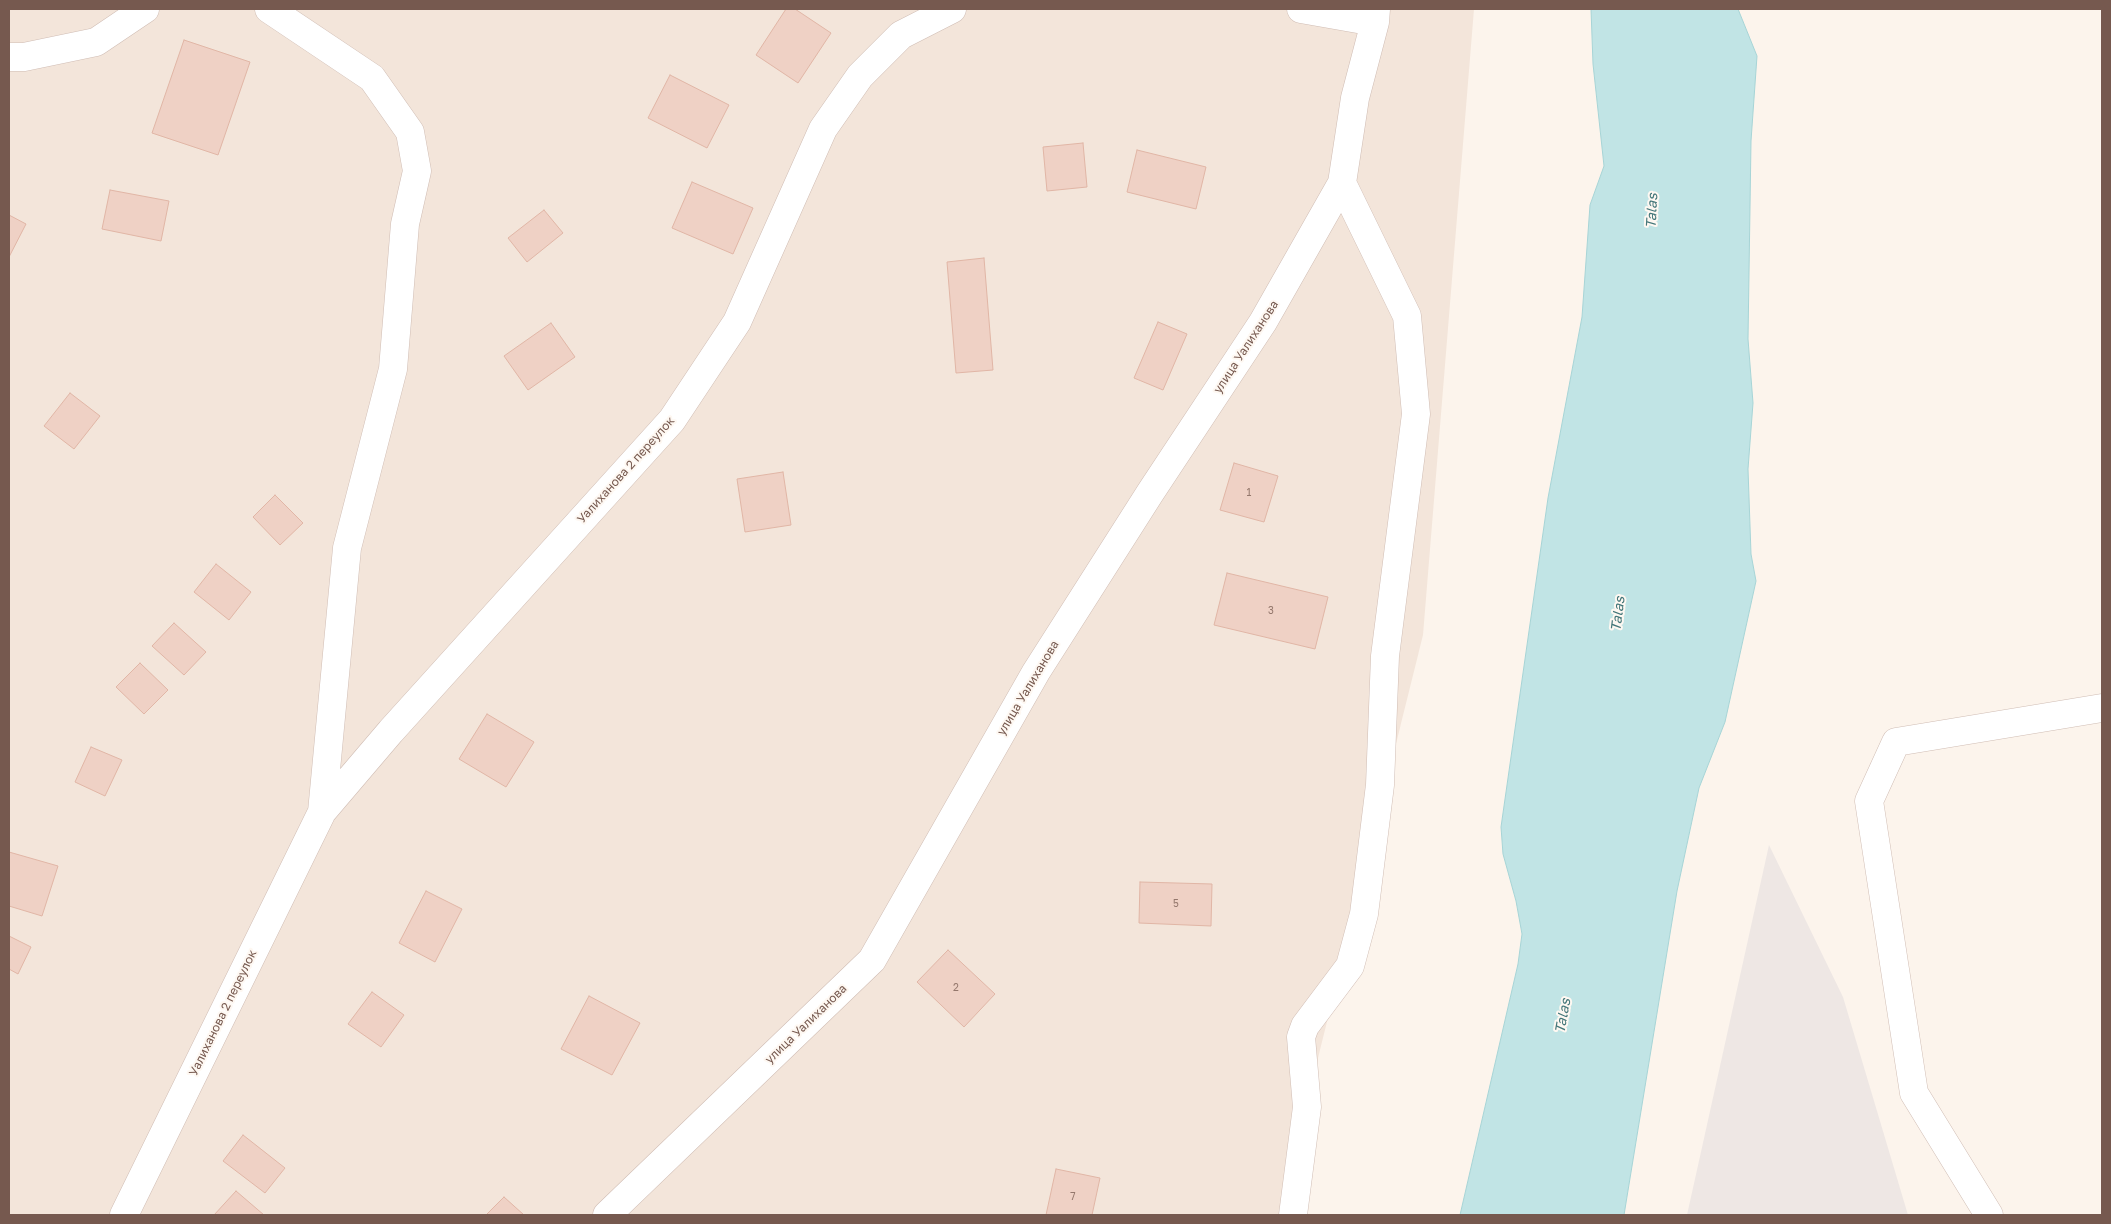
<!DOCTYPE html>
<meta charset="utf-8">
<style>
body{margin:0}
#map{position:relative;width:2111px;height:1224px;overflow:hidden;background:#fcf4ec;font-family:"Golos Text",sans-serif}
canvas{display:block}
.frame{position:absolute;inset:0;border:10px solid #76594f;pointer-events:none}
</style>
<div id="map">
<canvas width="2111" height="1224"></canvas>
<div class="frame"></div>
</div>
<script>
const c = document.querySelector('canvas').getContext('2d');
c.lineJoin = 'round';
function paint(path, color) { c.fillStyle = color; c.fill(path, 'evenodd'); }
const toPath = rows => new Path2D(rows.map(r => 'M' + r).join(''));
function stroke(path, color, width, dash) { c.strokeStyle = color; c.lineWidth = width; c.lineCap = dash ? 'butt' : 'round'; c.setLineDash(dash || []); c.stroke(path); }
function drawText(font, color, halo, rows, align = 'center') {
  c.font = font + ' "Golos Text",sans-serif'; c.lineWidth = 4; c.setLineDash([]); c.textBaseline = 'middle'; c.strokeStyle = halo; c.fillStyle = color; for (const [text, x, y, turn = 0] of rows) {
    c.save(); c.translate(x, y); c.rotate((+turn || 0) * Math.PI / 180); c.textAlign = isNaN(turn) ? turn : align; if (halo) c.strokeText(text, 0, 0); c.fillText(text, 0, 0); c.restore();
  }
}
paint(toPath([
 [9,9,1474,9,1423,635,1279,1215,9,1215]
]), '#f3e5da');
paint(toPath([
 [1769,845,1843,997,1908,1215,1687,1215]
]), '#eee7e4');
const water = toPath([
 [1591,9,1738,9,1757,56,1751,141,1748,339,1753,403,1748,469,1751,554,1756,581,1725,722,1699,788,1677,891,1624,1215,1460,1215,1518,964,1522,934,1516,901,1503,854,1501,827,1548,498,1582,317,1590,205,1604,166,1593,64,1591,9]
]);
paint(water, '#c1e4e5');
stroke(water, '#a7d4d6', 1);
const building = toPath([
 [786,9,795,9,831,33,798,83,756,55,786,9],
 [184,40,250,62,218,155,152,133,184,40],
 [670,75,729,105,707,148,648,118,670,75],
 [1083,143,1087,187,1047,191,1043,147,1083,143],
 [1137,150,1206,167,1196,209,1127,192,1137,150],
 [692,182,753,208,733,254,672,228,692,182],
 [110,190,169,201,161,241,102,229,110,190],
 [544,210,563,233,527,262,508,238,544,210],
 [9,215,26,224,9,257,9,215],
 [984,258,993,370,956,373,947,262,984,258],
 [1158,322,1187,334,1163,390,1134,378,1158,322],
 [551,323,575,357,528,390,504,356,551,323],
 [70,393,100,416,74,449,44,426,70,393],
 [1234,463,1278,476,1264,522,1220,510,1234,463],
 [783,472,791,525,745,532,737,479,783,472],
 [275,495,303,523,280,545,253,517,275,495],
 [216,564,251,592,229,620,194,592,216,564],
 [1227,573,1328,597,1315,649,1214,625,1227,573],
 [174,623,206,652,184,675,152,646,174,623],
 [140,663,168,690,144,714,116,687,140,663],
 [487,714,534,742,506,787,459,759,487,714],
 [91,747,122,760,105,796,75,782,91,747],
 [9,852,58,866,42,916,9,906,9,852],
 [1140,882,1212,884,1211,926,1139,923,1140,882],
 [426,891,462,909,435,962,399,943,426,891],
 [9,936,31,947,18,974,9,969,9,936],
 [948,950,995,994,964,1027,917,982,948,950],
 [372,992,404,1015,381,1047,348,1024,372,992],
 [589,996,640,1023,612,1075,561,1049,589,996],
 [243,1135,285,1168,265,1193,223,1161,243,1135],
 [1056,1169,1100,1178,1092,1215,1046,1215,1056,1169],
 [236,1191,264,1215,214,1215,236,1191],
 [504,1197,524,1215,486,1215,504,1197]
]);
paint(building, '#efd1c5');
stroke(building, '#e1b6a6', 1);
const minor = toPath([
 [269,9,372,78,410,132,417,171,405,224,393,369,347,548,322,812],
 [1301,9,1375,22],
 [9,57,24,57,96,42,145,9],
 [124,1215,322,812,391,731,672,420,737,322,823,129,860,76,901,35,952,9],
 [607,1215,872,960,1036,672,1150,493,1263,322,1342,183,1355,98,1375,22,1376,9],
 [1293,1215,1307,1107,1301,1037,1305,1026,1350,966,1364,914,1380,785,1385,656,1416,414,1407,316,1342,183],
 [1989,1215,1914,1093,1869,801,1896,742,2102,708]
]);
stroke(minor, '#d0bdb4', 29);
stroke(minor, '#fff', 28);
drawText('10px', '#94776c', null, [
 ["1",1249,493],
 ["3",1271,611],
 ["5",1176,904],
 ["2",956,988],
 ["7",1073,1197]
]);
drawText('12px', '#76594f', '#fef8f2', [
 ["улица Уалиханова",1246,347,-57],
 ["Уалиханова 2 переулок",626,470,-48],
 ["улица Уалиханова",1028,688,-59],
 ["Уалиханова 2 переулок",223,1013,-64],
 ["улица Уалиханова",806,1024,-44]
]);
drawText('italic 14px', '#437679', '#fef8f2', [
 ["Talas",1652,211,-87],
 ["Talas",1618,614,-83],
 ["Talas",1563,1016,-80]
]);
</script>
